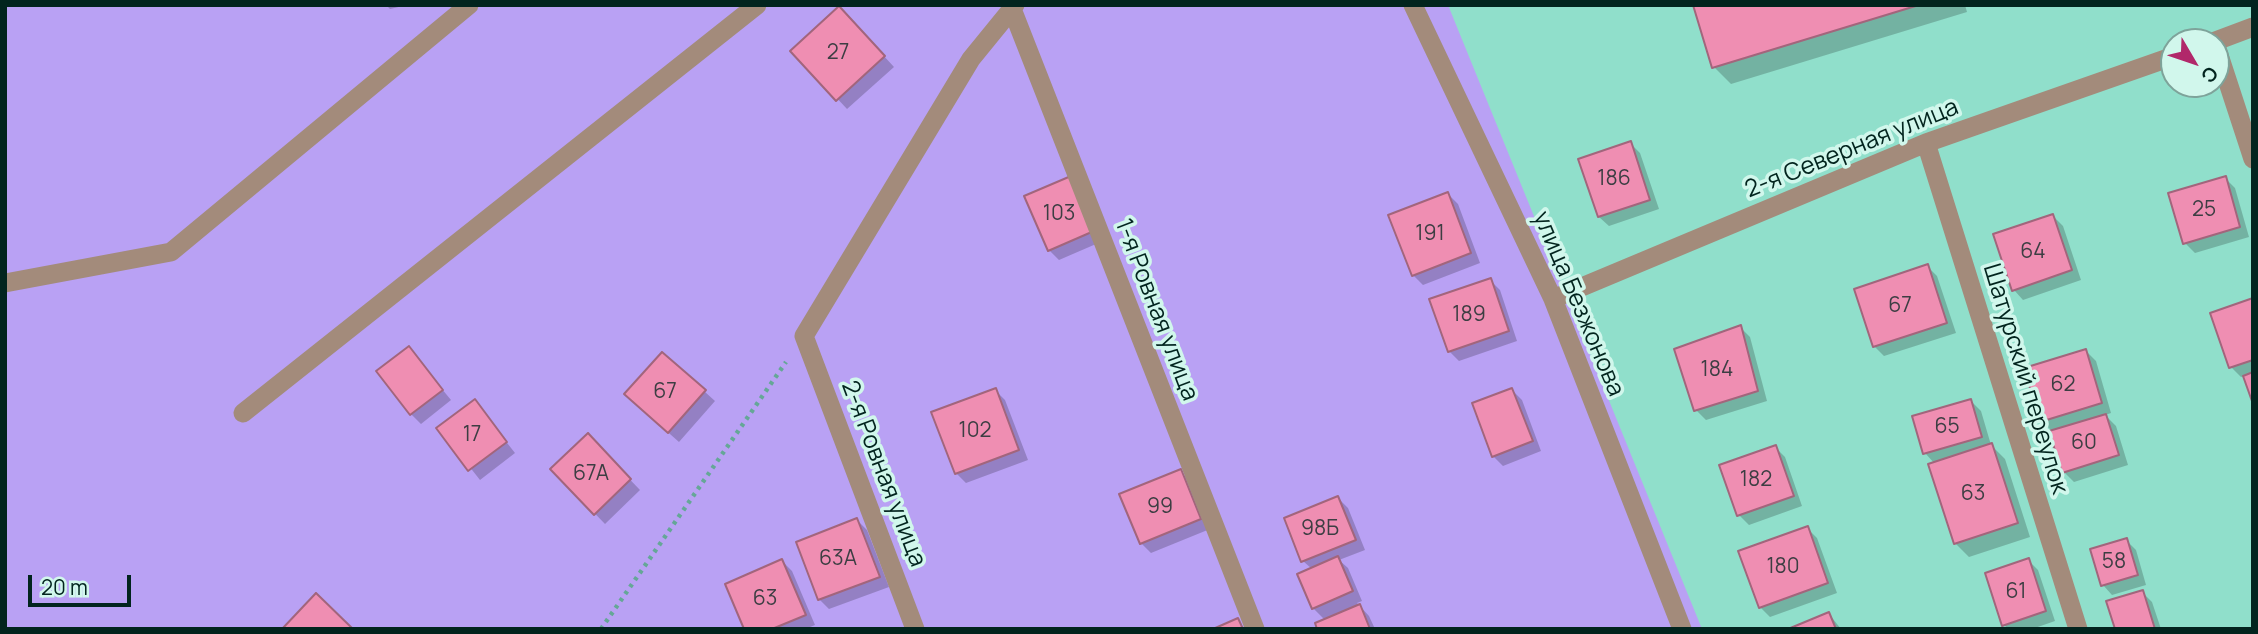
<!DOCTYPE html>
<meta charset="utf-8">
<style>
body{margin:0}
#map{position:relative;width:2258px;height:634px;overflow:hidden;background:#90dfcb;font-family:Manrope,sans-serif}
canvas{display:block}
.frame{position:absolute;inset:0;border:7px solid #02241e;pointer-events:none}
.north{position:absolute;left:2160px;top:28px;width:70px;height:70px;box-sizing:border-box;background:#d1f7ec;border:2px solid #7ea39a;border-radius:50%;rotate:129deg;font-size:19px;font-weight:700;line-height:28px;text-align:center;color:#02241e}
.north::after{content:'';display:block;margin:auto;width:24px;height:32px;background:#b1286a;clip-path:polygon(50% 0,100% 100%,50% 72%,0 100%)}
.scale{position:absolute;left:28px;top:575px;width:103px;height:32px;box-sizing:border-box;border:4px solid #02241e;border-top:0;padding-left:9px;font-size:21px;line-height:24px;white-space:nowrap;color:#02241e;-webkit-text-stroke:5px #d1f7ec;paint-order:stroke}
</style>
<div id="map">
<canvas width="2258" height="634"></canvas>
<div class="frame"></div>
<div class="north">С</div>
<div class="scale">20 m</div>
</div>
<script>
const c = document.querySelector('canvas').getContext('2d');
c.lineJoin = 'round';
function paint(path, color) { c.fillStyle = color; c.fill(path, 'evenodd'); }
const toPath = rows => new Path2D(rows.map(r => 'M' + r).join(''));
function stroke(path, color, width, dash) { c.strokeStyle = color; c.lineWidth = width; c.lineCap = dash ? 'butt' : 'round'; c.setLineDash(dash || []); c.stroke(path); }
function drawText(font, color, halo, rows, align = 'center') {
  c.font = font + ' Manrope,sans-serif'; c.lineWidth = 7; c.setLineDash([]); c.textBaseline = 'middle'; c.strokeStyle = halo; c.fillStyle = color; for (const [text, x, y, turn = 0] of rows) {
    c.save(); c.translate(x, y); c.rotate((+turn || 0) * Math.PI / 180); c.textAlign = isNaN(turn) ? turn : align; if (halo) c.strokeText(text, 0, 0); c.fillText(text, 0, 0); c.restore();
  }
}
paint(toPath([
 [5,5,1448,5,1702,629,5,629]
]), '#b9a1f4');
paint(toPath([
 [386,5,407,5,390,9],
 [1695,5,1965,5,1967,12,1731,84,1714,67],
 [849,18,894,67,847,109,793,51],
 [1630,143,1640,153,1659,209,1609,226,1599,217],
 [1071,178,1103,241,1059,260,1049,250],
 [2225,178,2235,188,2249,237,2195,253,2185,243],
 [1448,194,1458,204,1480,263,1423,285,1413,275],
 [2053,216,2063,226,2081,280,2023,300,2014,290],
 [1927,266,1937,276,1956,333,1884,356,1874,346],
 [1490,280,1500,290,1517,341,1459,361,1449,351],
 [2253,299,2253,399,2245,376,2241,377,2231,367],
 [1740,327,1750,337,1767,401,1706,420,1696,410,1676,350],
 [408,348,451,400,421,424,411,414],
 [2086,351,2096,361,2111,413,2105,415,2116,426,2128,465,2074,482,2064,472,2053,432,2042,421],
 [663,354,715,401,679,442,636,404],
 [995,390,1005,400,1028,460,966,483,956,473],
 [1512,390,1522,400,1541,451,1503,466,1493,456],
 [474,401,515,453,480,480,439,428],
 [1971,401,1981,411,1991,445,2005,459,2030,537,1969,557,1955,543,1935,464,1925,453],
 [588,436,640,490,605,524,552,469],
 [1775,447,1785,457,1802,506,1749,525,1739,515],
 [1180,471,1190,481,1210,529,1151,553,1141,543],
 [1338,498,1348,508,1365,550,1339,560,1348,568,1362,601,1357,603,1369,616,1375,629,1319,629,1325,620,1313,608,1312,569,1303,561],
 [857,520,867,530,889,587,829,609,819,599,798,543],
 [1807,528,1817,538,1837,593,1770,617,1760,607],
 [2126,540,2136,550,2146,585,2112,595,2103,585],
 [2028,560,2038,570,2055,621,2032,629,2008,629,2004,625],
 [782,561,792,571,815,625,805,629,746,629],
 [2142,592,2152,602,2161,629,2116,629],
 [1829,614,1841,629,1792,629]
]), '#0003');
const building = toPath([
 [1693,5,1919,5,1712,68,1693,5],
 [839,6,885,56,836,101,790,51,839,6],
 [1631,141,1650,200,1598,217,1578,159,1631,141],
 [1071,176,1094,231,1048,251,1024,196,1071,176],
 [2226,176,2240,227,2183,244,2168,193,2226,176],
 [1448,192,1471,253,1412,276,1388,215,1448,192],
 [2053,214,2072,270,2012,291,1993,234,2053,214],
 [1928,264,1947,323,1873,347,1854,289,1928,264],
 [1491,278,1509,331,1448,352,1429,299,1491,278],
 [2253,298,2253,360,2229,368,2210,313,2253,298],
 [1741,325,1758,391,1694,411,1674,349,1741,325],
 [409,346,443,390,410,415,376,371,409,346],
 [2086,349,2102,403,2040,422,2024,368,2086,349],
 [662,352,706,390,668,433,624,394,662,352],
 [2253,372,2253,404,2243,376,2253,372],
 [996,388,1019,450,955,474,931,412,996,388],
 [1512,388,1533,441,1492,457,1472,403,1512,388],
 [475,399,507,442,468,471,436,428,475,399],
 [1971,399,1982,437,1923,454,1912,416,1971,399],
 [2106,414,2119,455,2062,473,2049,431,2106,414],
 [588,433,631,479,594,515,550,469,588,433],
 [1992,443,2018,523,1954,544,1928,464,1992,443],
 [1776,445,1794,496,1737,516,1719,465,1776,445],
 [1181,469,1201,519,1140,544,1119,494,1181,469],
 [1338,496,1356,540,1301,562,1284,518,1338,496],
 [857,518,880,577,818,600,796,542,857,518],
 [1808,526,1828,583,1759,608,1738,551,1808,526],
 [2127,538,2138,575,2101,586,2090,549,2127,538],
 [1338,556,1353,591,1312,609,1297,574,1338,556],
 [2029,558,2046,611,2002,626,1985,573,2029,558],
 [782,559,806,615,772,629,744,629,725,584,782,559],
 [2143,590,2155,629,2115,629,2106,601,2143,590],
 [316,593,353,629,282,629,316,593],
 [1360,604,1370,629,1317,629,1315,623,1360,604],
 [1829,612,1836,629,1788,629,1829,612],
 [1238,618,1243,629,1213,629,1238,618]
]);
paint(building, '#ef8eb2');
stroke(building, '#a2657c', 2);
stroke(toPath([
 [601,629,786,362]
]), '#65a797', 4.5, [3.5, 5]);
stroke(toPath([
 [1413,5,1553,299,1682,629],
 [1012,9,1255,629],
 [2213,42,2253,27],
 [2216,46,2253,159],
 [1926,143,2078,629],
 [5,283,171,252,469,5],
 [1553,299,1926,143,2174,56],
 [243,413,757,5],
 [915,629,804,336,971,59,1015,5]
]), '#a38b7b', 19);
drawText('21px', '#3d3e43', null, [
 ["27",838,53],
 ["186",1614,179],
 ["25",2204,210],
 ["103",1059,214],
 ["191",1430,234],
 ["64",2033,252],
 ["67",1900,306],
 ["189",1469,315],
 ["184",1717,370],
 ["62",2063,385],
 ["67",665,392],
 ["65",1947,427],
 ["102",975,431],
 ["17",472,435],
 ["60",2084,443],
 ["67А",591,474],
 ["182",1756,480],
 ["63",1973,494],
 ["99",1160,507],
 ["98Б",1320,529],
 ["63А",838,559],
 ["58",2114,562],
 ["180",1783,567],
 ["61",2016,592],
 ["63",765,599]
]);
drawText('24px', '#02241e', '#d1f7ec', [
 ["2-я Северная улица",1852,149,-22],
 ["улица Безжонова",1578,304,67],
 ["1-я Ровная улица",1156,310,69],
 ["Шатурский переулок",2025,379,73],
 ["2-я Ровная улица",883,474,69]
]);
</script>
